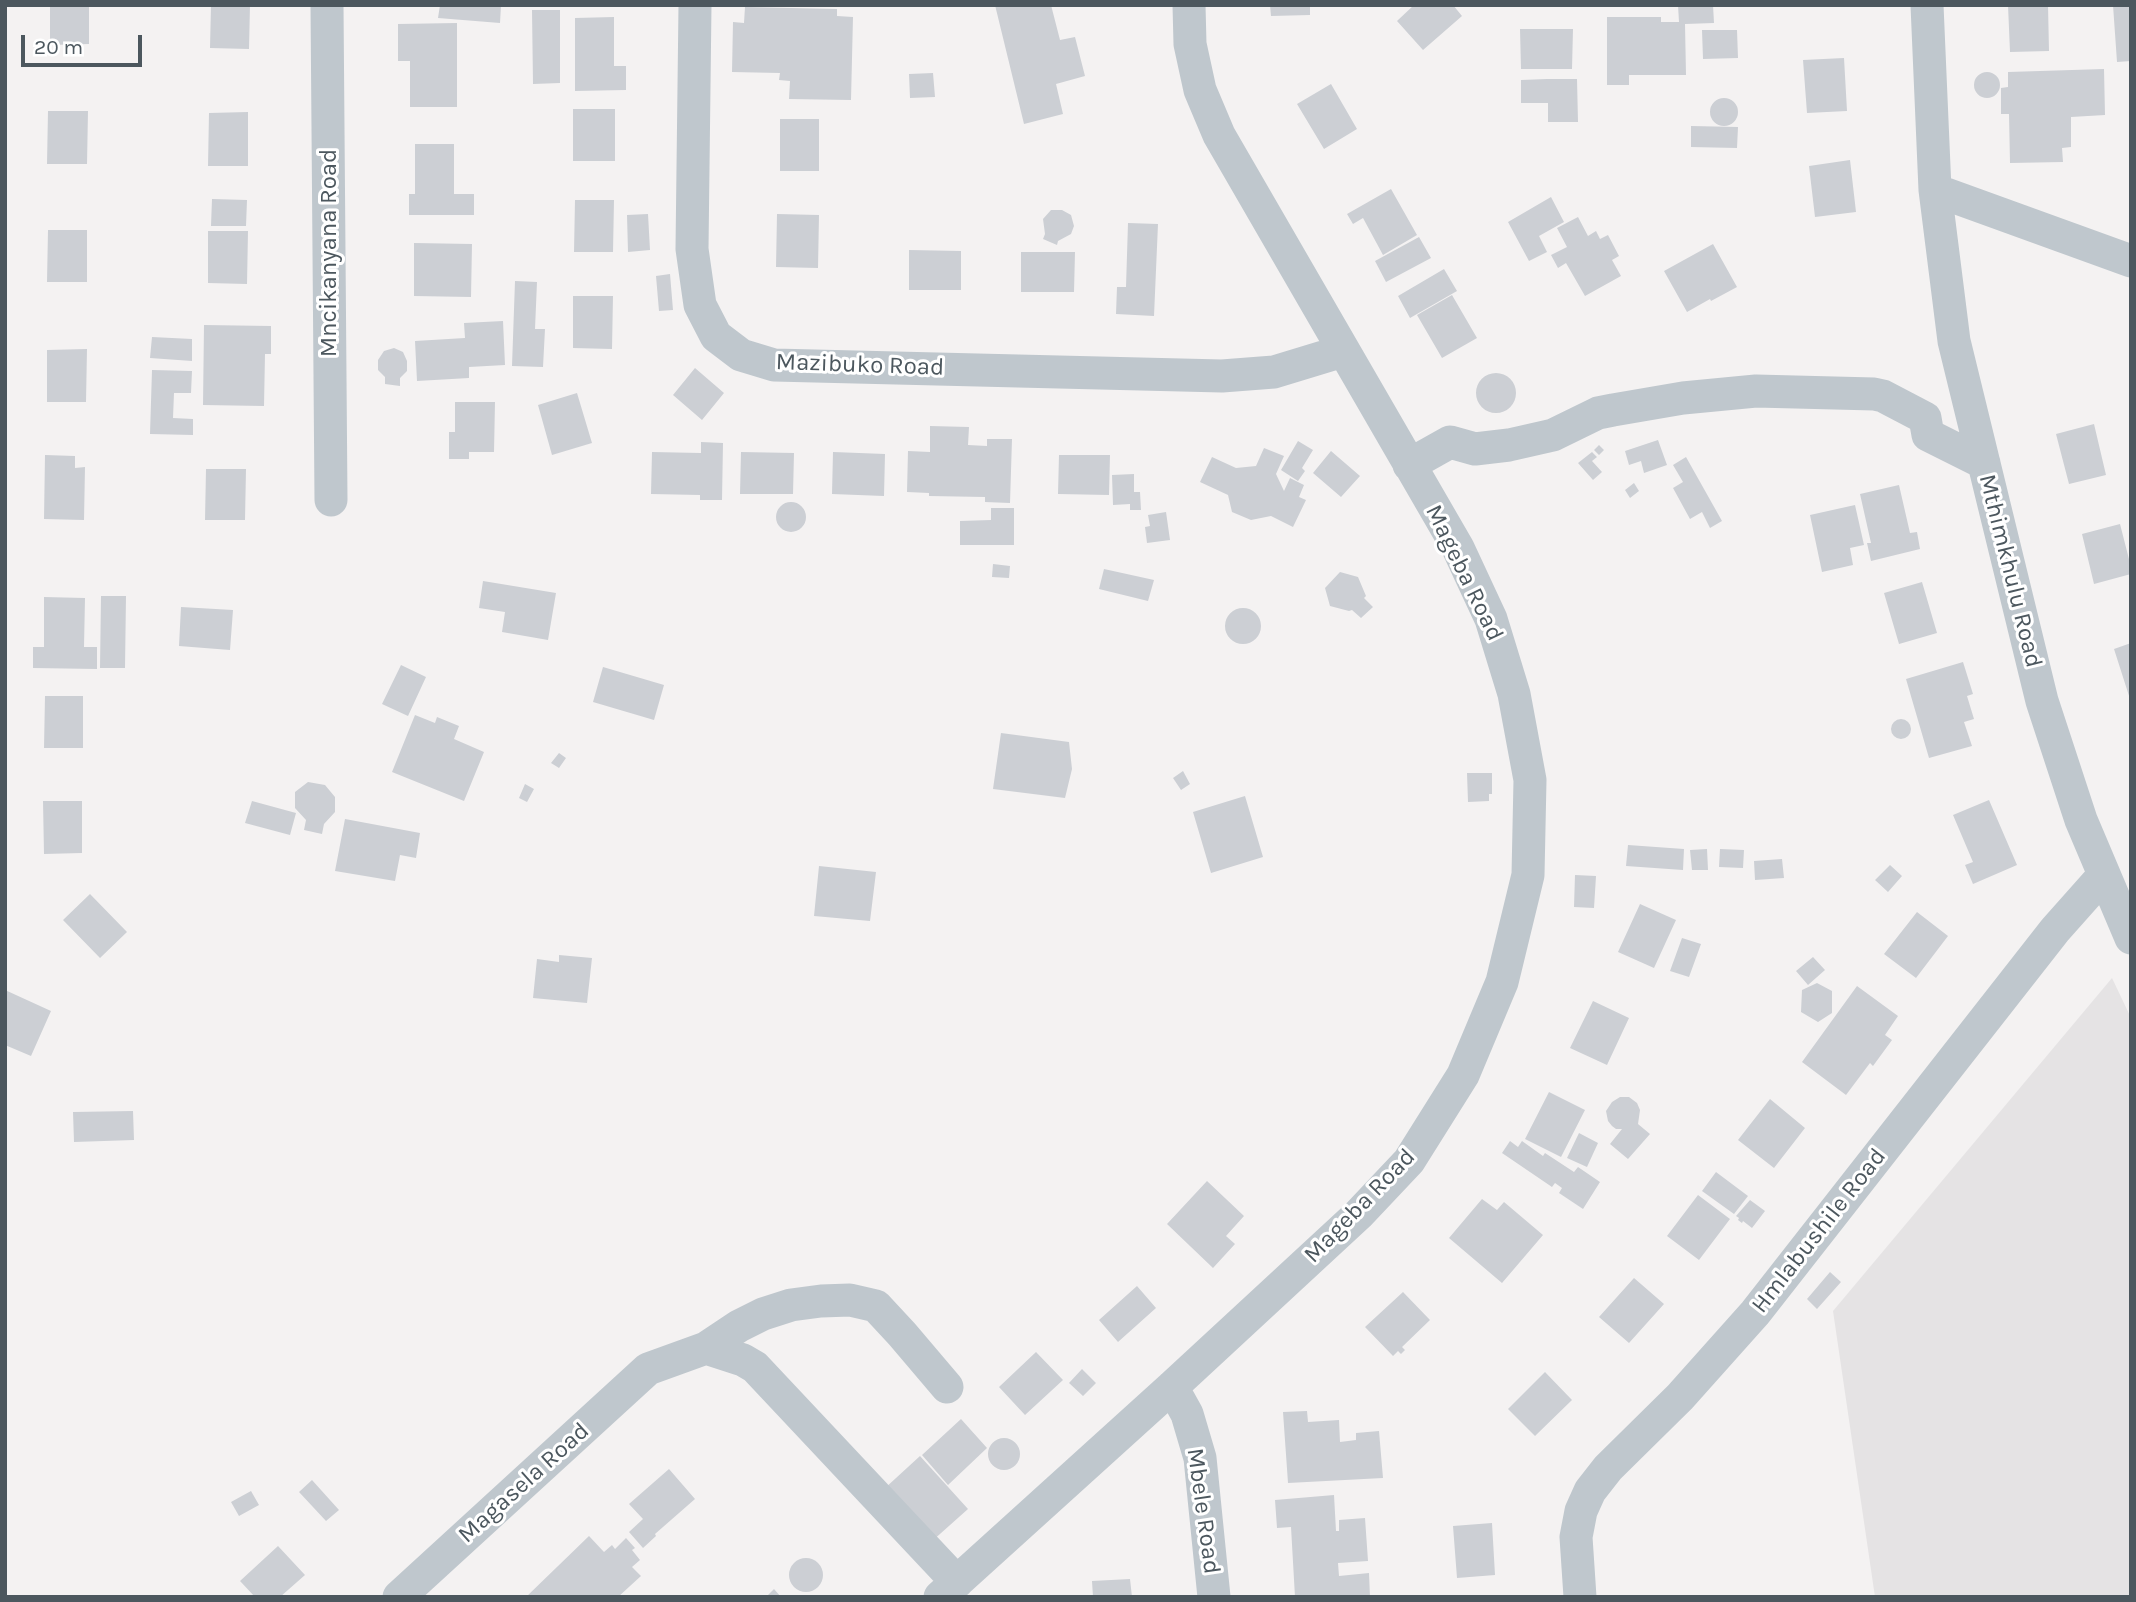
<!DOCTYPE html>
<style>
body{margin:0}
#map{position:relative;width:2136px;height:1602px;overflow:hidden;background:#f4f2f2;font-family:Karla,sans-serif}
canvas{display:block}
.frame{position:absolute;inset:0;border:7px solid #4c575e;pointer-events:none}
.scale{position:absolute;left:21px;top:35px;width:121px;height:32px;box-sizing:border-box;border:4px solid #4c575e;border-top:0;padding-left:9px;font-size:21px;line-height:24px;white-space:nowrap;color:#4c575e;-webkit-text-stroke:5px #fff;paint-order:stroke}
</style>
<div id="map">
<canvas width="2136" height="1602"></canvas>
<div class="frame"></div>
<div class="scale">20 m</div>
</div>
<script>
const c = document.querySelector('canvas').getContext('2d');
c.lineJoin = 'round';
function paint(path, color) { c.fillStyle = color; c.fill(path, 'evenodd'); }
const toPath = rows => new Path2D(rows.map(r => 'M' + r).join(''));
function stroke(path, color, width, dash) { c.strokeStyle = color; c.lineWidth = width; c.lineCap = dash ? 'butt' : 'round'; c.setLineDash(dash || []); c.stroke(path); }
function drawText(font, color, halo, rows, align = 'center') {
  c.font = font + ' Karla,sans-serif'; c.lineWidth = 6; c.setLineDash([]); c.textBaseline = 'middle'; c.strokeStyle = halo; c.fillStyle = color; for (const [text, x, y, turn = 0] of rows) {
    c.save(); c.translate(x, y); c.rotate((+turn || 0) * Math.PI / 180); c.textAlign = isNaN(turn) ? turn : align; if (halo) c.strokeText(text, 0, 0); c.fillText(text, 0, 0); c.restore();
  }
}
paint(toPath([
 [2112,978,2131,1018,2131,1597,1875,1597,1833,1311]
]), '#e5e3e4');
paint(toPath([
 [50,5,89,5,89,44,50,45],
 [211,5,250,5,249,49,210,48],
 [440,5,501,5,500,23,438,18],
 [995,5,1051,5,1060,40,1075,37,1085,76,1056,84,1063,114,1024,124],
 [1270,5,1310,5,1310,15,1271,16],
 [1414,5,1453,5,1462,16,1423,50,1397,21],
 [1678,5,1713,5,1714,23,1685,24,1686,75,1629,75,1629,85,1607,85,1607,17,1661,17,1661,22,1679,22],
 [2008,5,2048,5,2049,51,2010,52],
 [2113,5,2131,5,2131,61,2117,62],
 [745,7,837,9,837,16,853,17,851,100,789,99,790,81,779,80,780,73,732,72,733,22,744,23],
 [532,10,560,10,560,83,533,84],
 [614,17,614,66,626,66,626,90,575,91,575,18],
 [457,23,457,107,410,107,410,61,398,61,398,24],
 [1520,29,1573,29,1572,69,1521,69],
 [1702,30,1737,30,1738,58,1703,59],
 [1844,58,1847,111,1807,113,1803,60],
 [2104,69,2105,115,2071,117,2071,147,2062,148,2063,162,2010,163,2009,114,2001,114,2001,88,2008,87,2008,72],
 '1974 85a13 13 0 1 1 26 0a13 13 0 1 1-26 0Z',
 [933,73,935,97,910,98,909,74],
 [1547,79,1577,79,1578,122,1548,122,1548,103,1521,103,1521,80],
 [1331,84,1357,129,1324,149,1297,104],
 '1710 112a14 14 0 1 1 28 0a14 14 0 1 1-28 0Z',
 [573,109,615,109,615,161,573,161],
 [48,111,88,111,87,164,47,164],
 [248,112,248,166,208,166,209,113],
 [780,119,819,119,819,171,780,171],
 [1691,126,1738,127,1737,148,1691,147],
 [415,144,454,144,454,194,474,194,474,215,409,215,409,194,415,194],
 [1850,160,1856,212,1815,217,1809,166],
 [1391,189,1417,235,1383,255,1363,218,1353,224,1347,214],
 [1551,197,1564,222,1539,236,1547,252,1529,261,1508,222],
 [212,199,247,200,246,226,211,226],
 [575,200,614,200,613,252,574,252],
 [1051,210,1062,210,1071,215,1074,226,1071,234,1058,241,1057,245,1043,239,1045,234,1043,219],
 [648,214,650,250,628,252,627,215],
 [777,214,819,215,818,268,776,267],
 [1578,217,1588,236,1596,231,1600,239,1608,235,1619,256,1612,260,1621,276,1585,296,1566,263,1558,268,1551,255,1567,247,1557,228],
 [1128,223,1158,224,1154,316,1116,314,1117,287,1126,287],
 [48,230,87,230,87,282,47,282],
 [208,231,248,231,247,284,208,283],
 [1419,237,1431,258,1386,282,1375,261],
 [414,243,472,244,471,297,414,296],
 [1713,244,1737,287,1711,301,1710,299,1687,312,1664,271],
 [909,250,961,251,961,290,909,290],
 [1021,252,1075,252,1074,292,1021,292],
 [1444,269,1457,291,1410,318,1398,296],
 [670,274,673,310,659,311,656,276],
 [515,281,537,282,535,329,545,329,543,367,512,366],
 [1452,295,1477,338,1442,358,1417,315],
 [573,296,613,296,612,349,573,348],
 [503,321,505,365,469,367,469,378,417,381,415,341,465,338,464,323],
 [204,325,271,326,271,354,265,354,264,406,203,405],
 [152,337,192,339,192,361,150,358],
 [394,348,403,352,407,361,407,371,400,378,400,386,385,384,385,377,378,370,378,360,384,351],
 [87,349,86,402,47,402,47,350],
 [695,368,724,393,702,420,673,395],
 [152,370,192,371,191,393,174,393,173,418,193,419,193,435,150,434],
 '1476 393a20 20 0 1 1 40 0a20 20 0 1 1-40 0Z',
 [577,393,592,443,552,455,538,405],
 [455,402,495,402,494,452,469,452,469,459,449,459,449,432,455,432],
 [2094,424,2106,475,2069,484,2056,434],
 [930,426,969,427,968,445,987,446,987,439,1012,439,1010,503,985,502,985,497,929,496,929,493,907,492,908,451,930,452],
 [1658,440,1667,465,1644,473,1641,461,1629,465,1625,451],
 [1298,441,1313,450,1302,468,1305,471,1298,481,1281,470],
 [701,442,723,443,722,500,700,500,700,495,651,494,652,452,701,453],
 [1599,445,1604,450,1599,455,1594,450],
 [1264,448,1284,456,1276,474,1284,491,1290,478,1304,485,1299,497,1306,500,1293,527,1271,516,1251,520,1232,512,1228,495,1200,482,1212,457,1236,468,1256,466],
 [1331,451,1360,476,1341,497,1313,473],
 [741,452,794,453,793,494,740,494],
 [833,452,885,454,884,496,832,494],
 [1592,452,1597,457,1592,461,1602,472,1593,480,1578,463],
 [45,455,75,456,75,468,85,467,84,520,44,519],
 [1059,455,1110,455,1109,495,1058,494],
 [1686,457,1722,521,1710,528,1702,512,1690,519,1673,488,1683,482,1673,465],
 [206,469,246,469,245,520,205,520],
 [1134,474,1134,492,1140,492,1141,510,1130,510,1130,504,1113,505,1112,475],
 [1634,483,1639,491,1630,498,1625,490],
 [1899,485,1910,533,1917,532,1920,549,1871,561,1867,543,1871,543,1860,494],
 '776 517a15 15 0 1 1 30 0a15 15 0 1 1-30 0Z',
 [1855,505,1864,545,1850,548,1853,565,1822,572,1810,515],
 [991,508,1014,508,1014,545,960,545,960,521,991,520],
 [1166,512,1170,540,1147,543,1145,527,1150,526,1148,515],
 [2120,524,2131,567,2131,574,2094,584,2082,534],
 [993,564,1010,566,1009,578,992,577],
 [1104,569,1154,580,1148,601,1099,589],
 [1340,572,1358,577,1366,596,1364,598,1373,607,1361,618,1352,610,1349,611,1330,606,1325,588],
 [483,581,556,593,548,640,502,632,505,612,479,608],
 [1922,582,1937,633,1899,644,1884,593],
 [101,596,126,596,125,668,100,668],
 [44,597,85,598,84,647,97,647,97,669,33,668,33,647,44,647],
 [181,607,233,610,230,650,179,646],
 '1225 626a18 18 0 1 1 36 0a18 18 0 1 1-36 0Z',
 [2131,643,2131,699,2130,699,2114,649],
 [1963,662,1973,694,1967,696,1974,719,1964,722,1972,746,1929,758,1906,679],
 [401,665,426,677,408,716,382,704],
 [603,667,664,685,654,720,593,702],
 [45,696,83,696,83,748,44,748],
 [415,715,435,723,437,717,459,726,454,739,484,752,464,801,392,772],
 '1891 729a10 10 0 1 1 20 0a10 10 0 1 1-20 0Z',
 [1001,733,1069,742,1072,769,1065,798,993,789],
 [559,753,566,758,559,768,551,763],
 [1183,771,1190,784,1181,790,1173,778],
 [1467,773,1492,773,1492,794,1489,794,1489,801,1468,802],
 [308,782,325,785,335,797,335,812,324,824,322,834,304,830,306,820,295,808,295,792],
 [525,784,534,789,527,802,519,798],
 [1245,796,1263,857,1211,873,1193,812],
 [1989,800,2017,865,1973,884,1965,865,1973,862,1953,815],
 [43,801,82,801,82,853,44,854],
 [252,801,296,813,290,835,245,823],
 [345,819,420,833,416,858,400,855,395,881,335,871],
 [1628,845,1684,849,1683,870,1626,866],
 [1707,849,1708,870,1692,870,1690,850],
 [1720,849,1744,850,1743,868,1719,867],
 [1782,859,1784,878,1755,880,1754,861],
 [1890,865,1902,876,1888,892,1875,880],
 [819,866,876,872,870,921,814,916],
 [1575,875,1596,876,1594,908,1574,907],
 [90,894,127,932,100,958,63,920],
 [1640,904,1676,920,1654,968,1618,952],
 [1917,912,1948,936,1916,978,1884,954],
 [1682,938,1701,944,1689,977,1670,971],
 [559,955,592,958,587,1003,533,998,537,959,559,962],
 [1813,957,1825,970,1808,985,1796,971],
 [1817,983,1832,991,1832,1013,1818,1022,1801,1012,1802,990],
 [1857,986,1898,1016,1885,1035,1892,1040,1873,1066,1870,1063,1846,1095,1802,1062],
 [5,990,51,1011,31,1056,5,1045],
 [1593,1001,1629,1018,1607,1065,1570,1048],
 [1549,1092,1585,1110,1561,1157,1525,1139],
 [1620,1097,1629,1097,1637,1103,1640,1110,1638,1124,1650,1134,1628,1159,1610,1144,1622,1129,1616,1129,1612,1126,1608,1121,1606,1111,1612,1102],
 [1770,1099,1805,1128,1774,1168,1738,1140],
 [133,1111,134,1140,74,1142,73,1112],
 [1579,1133,1598,1143,1587,1167,1567,1158],
 [1510,1141,1518,1147,1522,1141,1543,1156,1545,1153,1574,1172,1578,1167,1600,1182,1583,1209,1559,1193,1562,1188,1555,1183,1552,1187,1502,1153],
 [1716,1172,1748,1196,1734,1214,1702,1191],
 [1207,1181,1244,1216,1226,1236,1235,1244,1213,1268,1167,1224],
 [1698,1195,1730,1219,1699,1260,1667,1236],
 [1482,1199,1497,1210,1504,1202,1543,1235,1502,1283,1449,1238],
 [1750,1200,1765,1211,1752,1228,1743,1221,1742,1223,1738,1220,1739,1218,1736,1216],
 [1830,1272,1841,1282,1817,1309,1807,1299],
 [1634,1278,1664,1304,1629,1343,1599,1317],
 [1137,1286,1156,1308,1118,1342,1099,1320],
 [1403,1292,1430,1320,1402,1347,1405,1350,1401,1354,1398,1351,1393,1356,1365,1327],
 [1036,1352,1063,1380,1025,1415,999,1387],
 [1082,1369,1096,1383,1083,1396,1069,1383],
 [1545,1372,1572,1400,1535,1436,1508,1409],
 [1307,1411,1308,1422,1339,1420,1340,1442,1356,1440,1356,1433,1379,1431,1383,1478,1288,1483,1283,1412],
 [961,1419,987,1448,948,1485,922,1455],
 '988 1454a16 16 0 1 1 32 0a16 16 0 1 1-32 0Z',
 [920,1456,968,1509,931,1542,884,1489],
 [669,1469,695,1499,655,1534,656,1536,643,1548,629,1532,643,1519,629,1504],
 [312,1480,339,1510,326,1521,299,1492],
 [251,1491,259,1505,239,1516,231,1502],
 [1334,1495,1336,1531,1339,1531,1339,1520,1365,1518,1368,1561,1338,1563,1339,1576,1369,1573,1370,1597,1295,1597,1291,1527,1277,1528,1275,1500],
 [1492,1523,1495,1575,1457,1578,1453,1526],
 [589,1536,604,1552,612,1545,615,1549,626,1538,635,1548,632,1550,640,1560,632,1567,641,1576,618,1597,526,1597],
 [278,1546,305,1575,280,1597,255,1597,240,1581],
 '789 1575a17 17 0 1 1 34 0a17 17 0 1 1-34 0Z',
 [1130,1579,1132,1597,1093,1597,1092,1581],
 [774,1589,781,1597,766,1597]
]), '#cccfd4');
stroke(toPath([
 [327,5,331,500],
 [695,5,692,249,700,305,716,336,741,355,774,365,1222,376,1274,372,1343,351],
 [1927,5,1935,190,1954,341,2042,701,2081,820,2131,938],
 [1935,190,2131,261],
 [1409,465,1450,442,1475,449,1509,445,1553,435,1598,413,1613,410,1683,398,1756,391,1874,394,1883,396,1925,418,1928,435,1984,463],
 [706,1348,739,1326,763,1314,791,1305,821,1301,850,1300,876,1306,902,1334,947,1387],
 [1172,1387,1187,1414,1200,1458,1214,1597],
 [399,1597,648,1369,706,1348,743,1360,755,1367,957,1582],
 [940,1597,1172,1387,1359,1214,1409,1161,1463,1075,1502,982,1528,875,1530,780,1514,694,1491,619,1458,548,1219,135,1200,90,1190,44,1189,5],
 [1580,1597,1576,1537,1581,1511,1590,1491,1608,1468,1680,1397,1755,1313,2055,930,2103,876]
]), '#bfc7cd', 33);
drawText('24px', '#4c575e', '#fff', [
 ["Mncikanyana Road",329,253,-90],
 ["Mazibuko Road",860,365,2],
 ["Mthimkhulu Road",2010,571,76],
 ["Mageba Road",1464,573,64],
 ["Mageba Road",1360,1206,-46],
 ["Hmlabushile Road",1819,1231,-52],
 ["Magasela Road",524,1483,-42],
 ["Mbele Road",1203,1511,82]
]);
</script>
